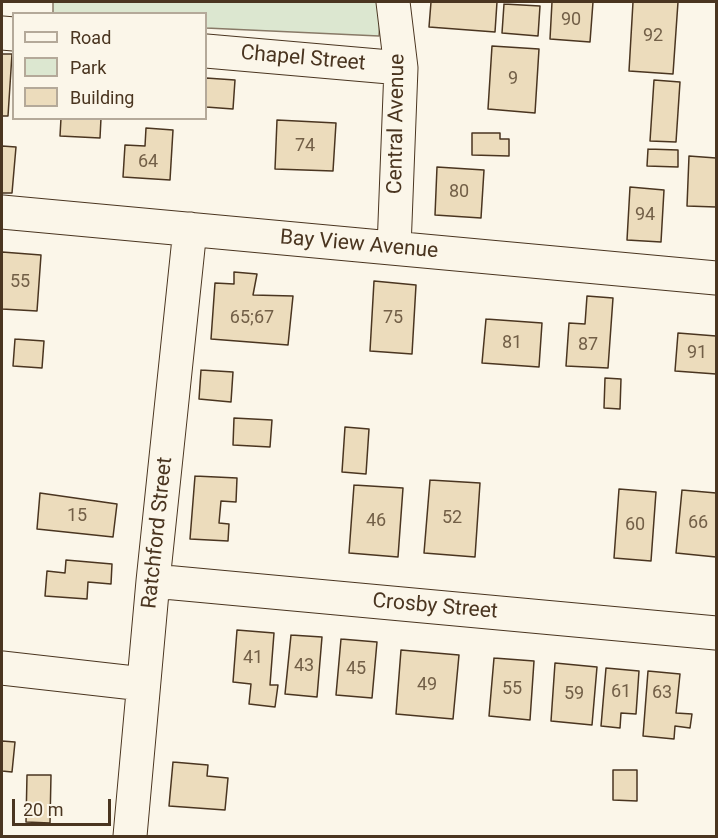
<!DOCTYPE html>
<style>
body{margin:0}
#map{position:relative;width:718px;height:838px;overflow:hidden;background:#fbf6e9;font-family:Roboto,sans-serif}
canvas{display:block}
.frame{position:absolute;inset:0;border:3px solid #4a3520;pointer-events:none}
.legend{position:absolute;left:12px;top:12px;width:195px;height:108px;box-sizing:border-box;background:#fbf6e9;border:2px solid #b4a999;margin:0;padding:8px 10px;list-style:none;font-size:18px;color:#4a3520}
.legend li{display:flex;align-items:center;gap:12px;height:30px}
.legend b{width:30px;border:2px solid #b4a999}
.scale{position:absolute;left:12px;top:799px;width:99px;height:27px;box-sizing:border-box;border:3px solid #4a3520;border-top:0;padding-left:8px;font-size:18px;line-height:21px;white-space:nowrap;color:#4a3520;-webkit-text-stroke:4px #fbf6e9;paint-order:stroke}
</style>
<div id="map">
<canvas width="718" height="838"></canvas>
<div class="frame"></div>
<ul class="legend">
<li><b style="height:8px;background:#fbf6e9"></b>Road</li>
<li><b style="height:16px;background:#dce7d0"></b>Park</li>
<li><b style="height:16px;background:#ecdcbc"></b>Building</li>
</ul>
<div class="scale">20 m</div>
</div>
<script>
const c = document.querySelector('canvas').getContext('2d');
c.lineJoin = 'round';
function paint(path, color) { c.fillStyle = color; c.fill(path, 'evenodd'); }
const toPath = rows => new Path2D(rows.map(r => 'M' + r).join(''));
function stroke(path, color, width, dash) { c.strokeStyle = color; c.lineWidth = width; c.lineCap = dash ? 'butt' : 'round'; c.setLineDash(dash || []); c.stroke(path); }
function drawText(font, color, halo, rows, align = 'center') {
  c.font = font + ' Roboto,sans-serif'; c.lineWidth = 4.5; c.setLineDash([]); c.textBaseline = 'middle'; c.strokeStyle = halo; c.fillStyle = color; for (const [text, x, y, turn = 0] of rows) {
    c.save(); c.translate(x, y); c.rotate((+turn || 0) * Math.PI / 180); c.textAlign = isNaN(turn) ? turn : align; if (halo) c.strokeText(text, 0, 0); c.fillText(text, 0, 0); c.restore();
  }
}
const green = toPath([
 [53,2,381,2,379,36,206,28,206,14,53,14,53,2]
]);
paint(green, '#dce7d0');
stroke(green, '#887966', 1.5);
const building = toPath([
 [431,2,497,2,495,32,429,27,431,2],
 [552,2,593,2,590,42,550,39,552,2],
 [633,2,678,2,673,74,629,71,633,2],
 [504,4,540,6,538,36,502,33,504,4],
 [492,46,539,49,535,113,488,109,492,46],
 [2,54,12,54,8,116,2,116,2,54],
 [206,78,235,80,233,109,206,107,206,78],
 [654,80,680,82,676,142,650,141,654,80],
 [61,118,101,118,100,138,60,136,61,118],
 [277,120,336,123,333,171,275,169,277,120],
 [146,128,173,130,170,180,123,177,125,145,145,146,146,128],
 [472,133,500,133,500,139,509,139,509,156,472,155,472,133],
 [2,146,16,147,12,193,2,193,2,146],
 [648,149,678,150,678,167,647,166,648,149],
 [689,156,716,158,716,207,687,206,689,156],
 [437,167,484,170,481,218,435,215,437,167],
 [630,187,664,190,661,242,627,240,630,187],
 [2,252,41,255,37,311,2,309,2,252],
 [234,272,257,274,253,295,293,296,288,345,211,339,215,283,234,284,234,272],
 [374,281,416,285,412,354,370,351,374,281],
 [587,296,613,298,608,368,566,366,569,323,585,324,587,296],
 [486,319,542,323,539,367,482,363,486,319],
 [678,333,716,336,716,374,675,371,678,333],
 [15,339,44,341,42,368,13,366,15,339],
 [201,370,233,372,231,402,199,399,201,370],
 [605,378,621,379,620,409,604,408,605,378],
 [234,418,272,420,270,447,233,445,234,418],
 [345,427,369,429,366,474,342,472,345,427],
 [195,476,237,478,236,502,221,501,219,523,229,524,228,541,190,539,195,476],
 [430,480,480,483,475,557,424,553,430,480],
 [354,485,403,488,398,557,349,553,354,485],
 [619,489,656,492,651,561,614,558,619,489],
 [682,490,716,493,716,557,676,553,682,490],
 [40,493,117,504,113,537,37,529,40,493],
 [66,560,112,564,111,584,88,582,87,599,45,596,47,571,65,573,66,560],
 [237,630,274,633,270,685,278,685,275,707,249,704,251,684,233,682,237,630],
 [291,635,322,637,317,697,285,694,291,635],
 [341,639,377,642,372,698,336,695,341,639],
 [401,650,459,655,453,719,396,714,401,650],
 [494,658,534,661,530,720,489,716,494,658],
 [555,663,597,667,592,725,551,721,555,663],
 [606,668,639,671,636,714,621,713,620,728,601,726,606,668],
 [648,671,680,674,676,713,692,714,690,728,675,726,674,739,643,736,648,671],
 [2,741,15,742,12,772,2,771,2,741],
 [173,762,208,765,207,776,228,778,225,810,169,806,173,762],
 [613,770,637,770,637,801,613,800,613,770],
 [27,775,51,775,50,823,26,822,27,775]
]);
paint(building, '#ecdcbc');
stroke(building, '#4a3520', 1.5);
const minor = toPath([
 [393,2,401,68,394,248],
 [2,33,14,34],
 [206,51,401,68],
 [2,212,716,278],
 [153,581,716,633],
 [2,668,143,684],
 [130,836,153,581,190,229]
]);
stroke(minor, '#4a3520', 35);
stroke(minor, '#fbf6e9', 33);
drawText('18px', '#725f47', null, [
 ["90",571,20],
 ["92",653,36],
 ["9",513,79],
 ["74",305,146],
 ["64",148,162],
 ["80",459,192],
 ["94",645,215],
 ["55",20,282],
 ["65;67",252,318],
 ["75",393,318],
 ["81",512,343],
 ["87",588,345],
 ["91",697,353],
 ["15",77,516],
 ["52",452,518],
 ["46",376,521],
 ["66",698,523],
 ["60",635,525],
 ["41",253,658],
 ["43",304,666],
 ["45",356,669],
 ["49",427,685],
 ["55",512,689],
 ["61",621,692],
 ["63",662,693],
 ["59",574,694]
]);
drawText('21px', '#4a3520', '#fbf6e9', [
 ["Chapel Street",303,59,5],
 ["Central Avenue",397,124,-89],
 ["Bay View Avenue",359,245,5],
 ["Ratchford Street",158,533,-84],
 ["Crosby Street",435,607,5]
]);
</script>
